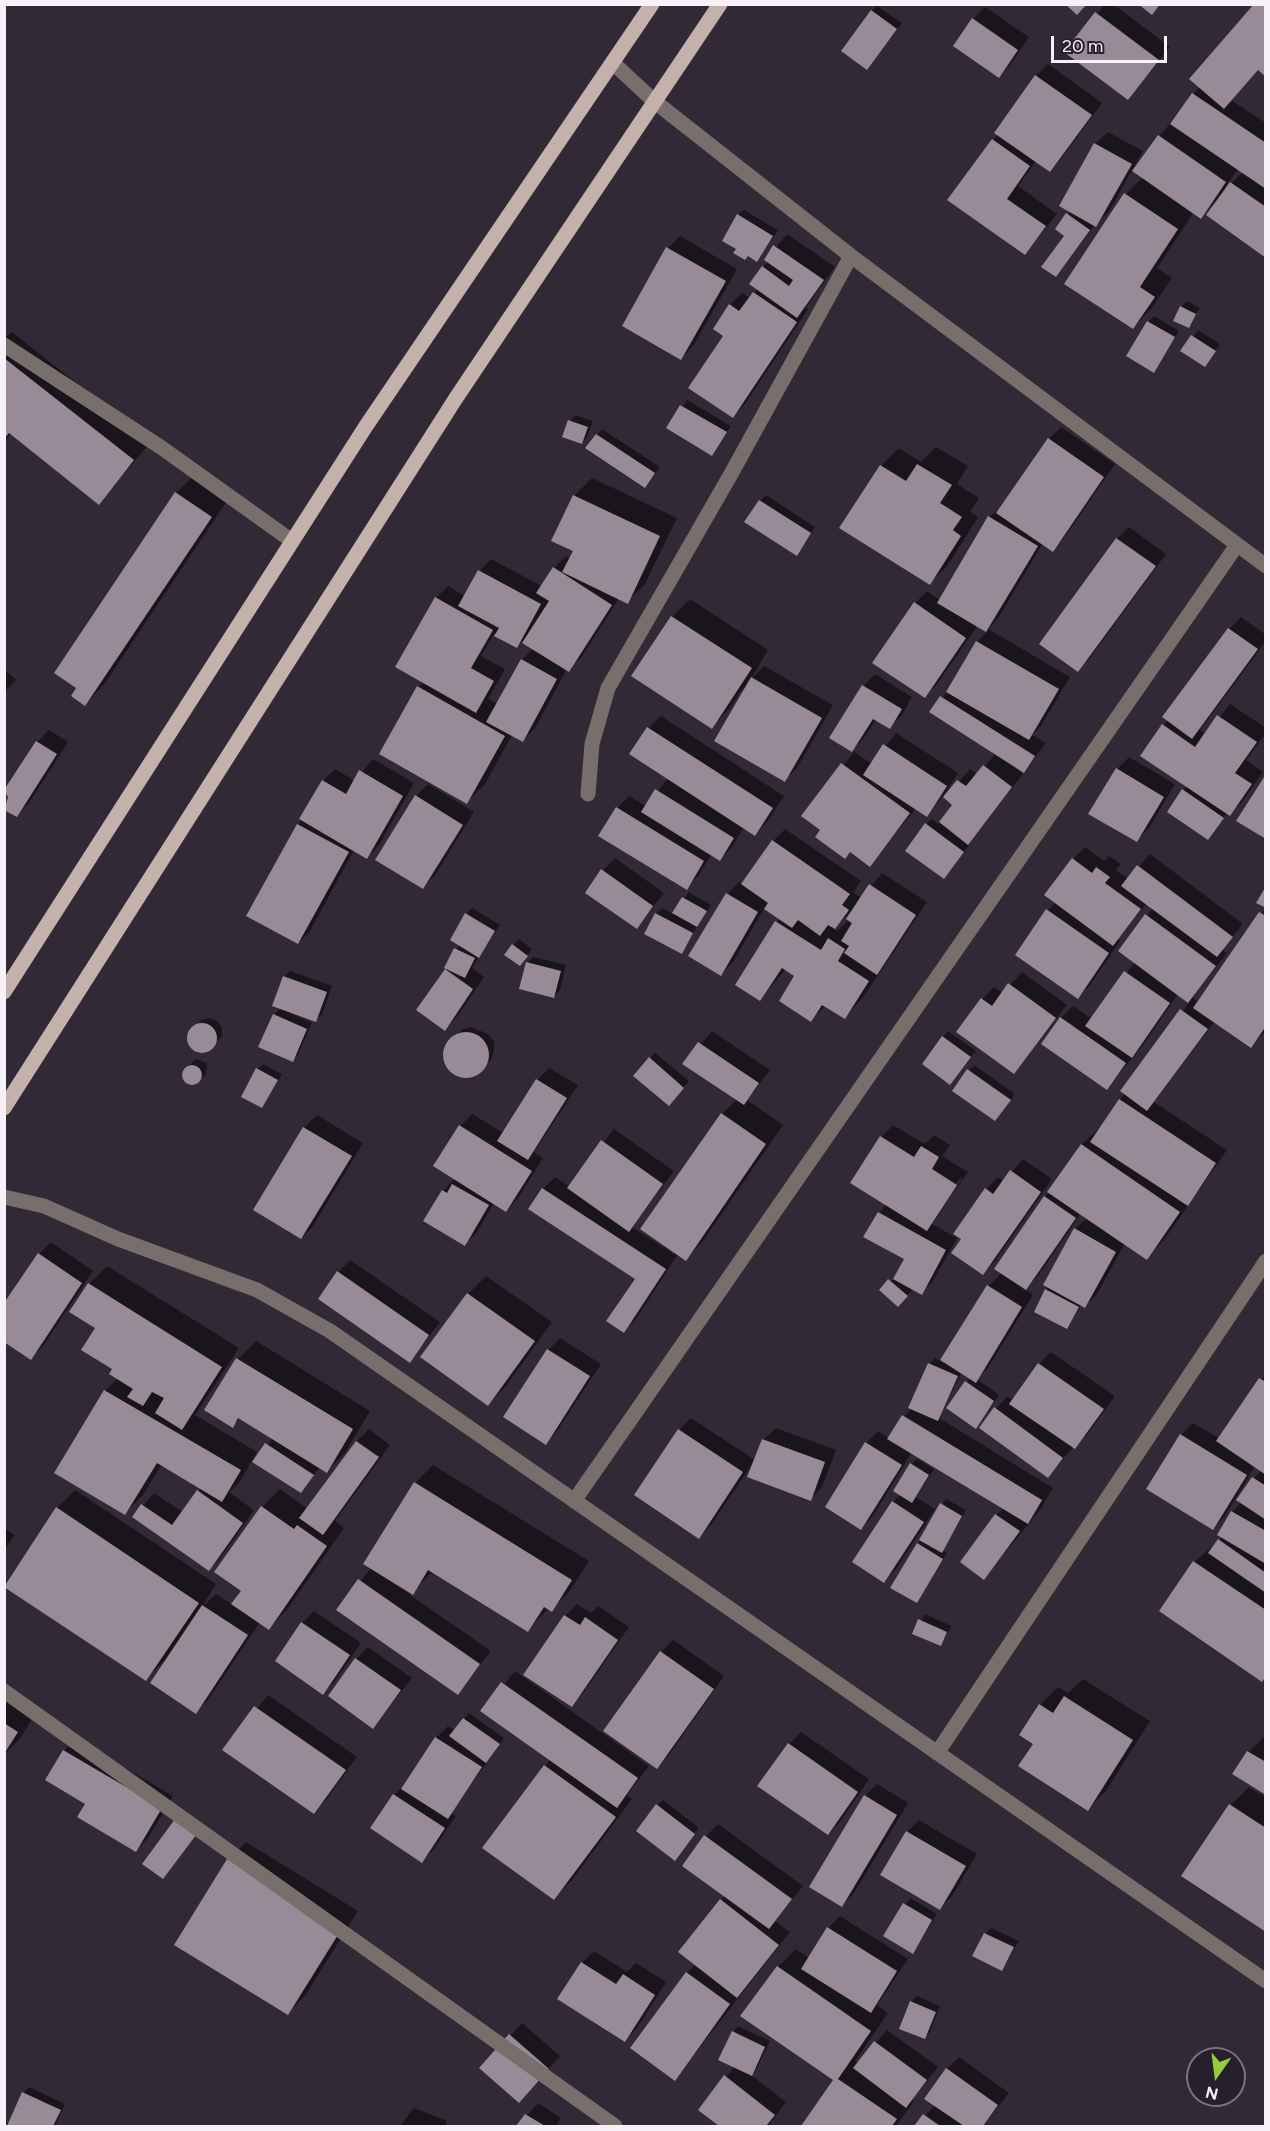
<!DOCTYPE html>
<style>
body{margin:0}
#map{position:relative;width:1270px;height:2131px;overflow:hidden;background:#322937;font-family:Figtree,sans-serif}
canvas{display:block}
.frame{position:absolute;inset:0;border:6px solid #f7f1fa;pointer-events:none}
.north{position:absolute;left:1186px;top:2047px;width:60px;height:60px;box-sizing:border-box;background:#281f2d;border:2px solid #7b737f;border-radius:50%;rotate:194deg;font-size:16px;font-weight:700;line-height:24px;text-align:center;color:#f7f1fa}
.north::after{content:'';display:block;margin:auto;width:21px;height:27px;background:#94cc3c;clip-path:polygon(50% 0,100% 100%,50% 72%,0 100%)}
.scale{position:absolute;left:1051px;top:36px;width:116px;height:27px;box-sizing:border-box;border:3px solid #f7f1fa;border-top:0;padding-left:8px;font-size:18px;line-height:21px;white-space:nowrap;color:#f7f1fa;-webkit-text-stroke:4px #281f2d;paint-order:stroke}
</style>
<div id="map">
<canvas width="1270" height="2131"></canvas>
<div class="frame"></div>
<div class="north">N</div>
<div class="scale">20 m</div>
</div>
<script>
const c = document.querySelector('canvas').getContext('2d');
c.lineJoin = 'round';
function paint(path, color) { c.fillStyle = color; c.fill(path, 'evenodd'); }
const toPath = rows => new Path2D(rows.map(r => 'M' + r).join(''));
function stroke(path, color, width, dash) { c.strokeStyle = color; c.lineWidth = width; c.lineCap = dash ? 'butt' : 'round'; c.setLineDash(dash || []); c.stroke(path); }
paint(toPath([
 [1105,4,1113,4,1170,47,1128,98,1066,52],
 [877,6,902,23,867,68,872,11],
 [985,7,1029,37,1011,64,999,76,973,19],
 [1048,64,1102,103,1062,158,1050,171,1036,161,1018,186,1057,214,1025,253,949,200,998,134,1036,76],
 [1259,69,1231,100,1266,123,1266,256,1216,201,1201,217,1194,212,1157,268,1172,278,1151,309,1133,327,1066,284,1126,194,1143,177,1160,136,1193,94,1200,87],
 [1238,169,1243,172,1227,188,1225,187],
 [1108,132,1143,151,1108,213,1095,224,1061,270,1066,236,1057,229,1071,211,1095,144],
 [744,210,778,230,757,260,738,248,738,215],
 [787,234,835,267,806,307,808,309,745,404,733,416,725,336,730,305,742,293,750,298,758,289,763,267,769,261,766,259],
 [680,236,737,269,693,346,681,358,668,248],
 [1187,301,1200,308,1188,326,1181,307],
 [1154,316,1179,331,1154,371,1148,322],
 [1198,330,1220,344,1205,365,1183,351],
 [12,332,151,442,99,503,11,433,4,442,4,339],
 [687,400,731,426,712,454,668,428],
 [575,415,593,421,587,437,582,443,570,421],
 [1061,427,1115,464,1064,538,1052,550,1043,543,998,618,988,629,1070,677,1041,726,1032,735,1046,743,1024,771,1017,766,1016,768,1023,774,967,844,969,845,950,871,926,824,932,819,939,824,954,804,943,796,927,815,916,808,870,865,803,816,854,752,831,737,863,686,875,674,912,697,902,715,890,727,876,719,864,738,852,750,872,764,896,733,958,773,944,795,946,796,970,769,978,774,996,753,931,712,950,688,977,642,988,631,978,625,937,684,925,696,915,603,927,591,940,600,989,517,1003,506,1049,439],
 [602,429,660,467,645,486,597,435],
 [936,447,968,466,957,484,979,498,970,512,978,517,948,565,930,583,881,466,899,448,921,462],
 [194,475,229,498,103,686,85,704,176,493],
 [592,478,677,518,645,584,627,602,619,598,581,658,567,669,535,728,523,740,512,735,485,784,467,802,418,687,424,682,436,598,448,586,465,596,479,571,491,559,542,586,554,568,566,556,571,559,575,550,553,540,575,495],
 [494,634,517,647,522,641,533,648,522,660,498,704,488,699,505,669,481,656],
 [766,495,815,527,797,554,760,501],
 [1129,527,1166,554,1090,658,1078,670,1041,644,1117,539],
 [690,599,768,650,751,679,764,666,833,705,797,768,785,780,745,690,743,688,729,709,711,727,672,617],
 [1241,617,1266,635,1266,641,1200,730,1206,734,1230,704,1266,728,1266,733,1246,760,1263,772,1242,802,1230,814,1227,813,1208,838,1183,790,1188,786,1163,725,1168,720,1164,717,1229,629],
 [4,669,16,680,4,692],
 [661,716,784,796,767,822,755,834,744,827,732,847,720,859,712,854,698,876,686,888,617,808,629,796,646,806,668,778,648,728],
 [49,730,68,742,29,803,17,815,4,808,10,796,4,791,37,742],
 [1129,757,1175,784,1149,828,1137,840,1117,769],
 [373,759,414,783,379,845,367,857,354,850,310,931,298,943,298,825,323,781,335,769,355,781],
 [428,784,474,812,435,875,423,887,416,796],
 [785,829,861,881,853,892,861,898,882,873,927,902,862,999,844,1017,826,1005,811,1020,796,976,786,969,760,999,777,922,781,918,765,907,733,962,721,974,727,894,739,882,743,884,773,841],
 [852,911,853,925,847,921,837,931,833,929],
 [1085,847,1104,861,1109,856,1121,864,1116,870,1128,879,1150,854,1243,924,1222,950,1227,953,1192,997,1198,1002,1266,908,1266,1031,1250,1046,1215,1021,1154,1102,1227,1150,1164,1240,1146,1258,1125,1243,1097,1294,1085,1306,1082,1304,1067,1327,1046,1290,1075,1229,1087,1218,1081,1213,1038,1276,1025,1289,1033,1295,987,1369,977,1379,999,1395,976,1427,948,1408,970,1378,962,1372,939,1418,1053,1488,1040,1510,984,1578,996,1515,1004,1508,912,1452,873,1516,861,1528,866,1443,878,1431,889,1438,911,1408,929,1364,935,1358,941,1361,989,1286,1002,1272,1045,1197,1082,1144,1101,1127,1189,1002,1178,994,1143,1045,1107,1088,1061,1018,1073,1006,1092,1019,1135,962,1120,951,1153,908,1147,903,1118,939,1120,941,1090,985,1078,997,1048,910,1056,902,1073,859],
 [615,858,664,893,637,927,603,870],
 [689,892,711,905,681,952,656,914,662,908,673,914],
 [472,908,500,925,472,968,484,977,457,1017,445,1029,446,970,460,944,466,914],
 [519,939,532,949,525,959,513,945],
 [533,957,566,965,560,990,554,996,527,963],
 [290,971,332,986,322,1014,316,1020,291,1011,290,1013,312,1023,298,1054,292,1060,260,1046,275,1014,281,1008,284,977],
 [1022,972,1067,1005,1014,1072,982,999,994,987,1003,993],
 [209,1018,217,1021,222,1027,222,1036,210,1049,202,1052,194,1049,189,1042,189,1034,201,1020],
 [471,1027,488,1034,494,1041,494,1051,491,1060,477,1073,459,1075,450,1069,446,1062,445,1052,449,1043,462,1030],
 [712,1031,770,1070,747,1100,783,1125,703,1241,685,1259,678,1254,636,1319,624,1331,637,1278,543,1189,555,1177,569,1186,614,1129,674,1171,632,1227,674,1254,676,1252,642,1229,722,1114,737,1099,685,1063],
 [948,1031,976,1051,950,1083,943,1037],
 [655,1053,689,1081,674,1098,650,1058],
 [196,1059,207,1063,206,1074,200,1080,189,1083,185,1080,185,1069],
 [263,1064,282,1074,262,1107,258,1069],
 [974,1065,1015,1094,1001,1113,969,1070],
 [549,1068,578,1085,534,1152,543,1158,518,1198,506,1210,494,1203,477,1232,465,1244,443,1191,455,1178,460,1126,472,1114,504,1133,537,1080],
 [317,1115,363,1143,313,1226,301,1238,255,1210,304,1128],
 [893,1125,925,1144,934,1135,950,1145,942,1156,968,1172,932,1224,957,1238,933,1281,921,1293,914,1288,898,1305,881,1290,897,1276,906,1259,879,1213,887,1204,881,1137],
 [960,1178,962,1179,938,1217,934,1217],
 [1023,1159,1052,1179,995,1261,983,1273,963,1238,955,1233,986,1189,998,1177,1004,1181],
 [51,1242,93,1271,43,1346,31,1358,39,1254],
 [350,1260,440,1322,410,1361,338,1272],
 [107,1266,239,1348,195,1415,257,1452,253,1459,255,1460,273,1438,240,1418,233,1426,206,1409,238,1359,256,1341,370,1411,345,1453,327,1471,320,1467,301,1491,252,1460,240,1482,229,1492,254,1510,221,1557,209,1569,134,1516,154,1493,183,1512,201,1488,162,1464,143,1495,125,1513,105,1391,118,1378,97,1327,89,1284],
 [486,1276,552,1322,506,1386,488,1404,422,1357,468,1294],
 [560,1338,601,1364,557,1431,545,1443,548,1350],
 [1051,1352,1115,1396,1087,1435,1074,1446,1048,1476,981,1427,1007,1396,1014,1401,1039,1364],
 [1266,1374,1266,1676,1161,1611,1194,1562,1223,1537,1219,1534,1232,1512,1242,1502,1238,1500,1261,1470,1255,1466,1225,1516,1213,1528,1148,1488,1181,1435,1193,1423,1220,1439],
 [691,1418,755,1460,711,1525,699,1537,679,1430],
 [776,1428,836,1450,822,1487,810,1499,763,1440],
 [369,1429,390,1445,335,1521,344,1528,286,1611,268,1629,260,1622,208,1700,196,1712,164,1661,146,1679,5,1585,57,1508,75,1490,216,1584,202,1607,216,1594,233,1605,243,1590,262,1507,280,1489,308,1509,357,1441],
 [917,1459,934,1469,916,1497,935,1509,896,1569,884,1581,893,1502,901,1494,911,1464],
 [433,1465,589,1561,569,1592,551,1610,549,1608,528,1630,433,1571,410,1595,491,1651,457,1693,338,1610,371,1568,415,1483],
 [946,1499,966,1510,943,1550,947,1553,916,1601,918,1544],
 [4,1528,15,1535,4,1550],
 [577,1604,591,1613,598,1606,629,1627,583,1693,571,1705,565,1616],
 [314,1611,361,1643,335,1681,323,1693,302,1623],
 [925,1614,952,1626,941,1644,914,1633],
 [673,1640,724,1676,669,1755,657,1767,661,1652],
 [368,1647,412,1678,373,1727,356,1659],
 [515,1671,649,1766,627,1795,632,1799,572,1880,554,1898,545,1766,551,1759,483,1711],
 [1083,1679,1150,1721,1106,1791,1088,1809,1035,1743,1040,1705,1058,1687,1068,1693],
 [4,1694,35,1714,19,1740,4,1754],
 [268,1695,357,1757,326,1800,314,1812,224,1750],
 [469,1713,504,1738,451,1813,456,1816,434,1849,422,1861,394,1795,406,1783,436,1738,448,1726,455,1730],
 [801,1732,869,1779,840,1822,828,1834,789,1744],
 [1266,1735,1266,1794,1234,1774,1248,1752],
 [76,1739,173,1796,148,1838,136,1850,87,1804,64,1751],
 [877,1784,908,1803,854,1893,842,1905,865,1796],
 [1249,1787,1266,1798,1266,1930,1183,1876,1231,1805],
 [663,1800,699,1828,680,1853,657,1805],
 [919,1820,977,1854,952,1896,940,1908,907,1832],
 [718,1824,803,1886,775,1921,790,1932,675,2079,687,1973,695,1964,721,1900,726,1895,706,1836],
 [246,1842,358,1911,305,1996,287,2013,228,1860],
 [910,1898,937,1914,913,1952,885,1936],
 [840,1916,908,1959,877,2005,888,2013,855,2061,859,2063,887,2030,938,2067,912,2100,914,2101,896,2126,803,2126,835,2080,743,2016,778,1967,796,1949,809,1958,828,1928],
 [991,1928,1019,1941,1002,1969,985,1934],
 [594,1951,627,1972,636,1963,666,1982,637,2028,625,2040,582,1963],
 [917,1996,940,2006,930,2032,925,2037,911,2002],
 [522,2023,560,2056,531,2089,481,2068],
 [738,2026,770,2041,757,2068,751,2075,786,2102,768,2126,722,2126,700,2109,735,2066,733,2032],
 [959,2057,1009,2093,983,2126,916,2126,935,2105,947,2069],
 [29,2087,65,2104,55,2126,9,2125,23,2093],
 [538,2103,561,2118,556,2126,518,2126],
 [414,2108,447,2121,445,2126,400,2126]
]), '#0007');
paint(toPath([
 [1065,4,1087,4,1077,15],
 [1138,4,1160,4,1152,15],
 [1254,4,1266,4,1266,77,1258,70,1224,109,1189,79],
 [871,10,897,29,867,70,841,51],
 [1095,12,1159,60,1128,100,1064,52],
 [972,18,1018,50,999,78,953,46],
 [1035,75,1092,115,1050,172,994,133],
 [1192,93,1266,143,1266,189,1170,124],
 [1158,135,1226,182,1201,219,1132,171],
 [992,139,1030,166,1007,199,1046,226,1025,255,947,200],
 [1094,143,1132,164,1096,227,1059,206],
 [1230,182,1266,207,1266,258,1206,215],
 [1124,193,1178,229,1140,287,1155,297,1133,329,1064,284],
 [1066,213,1090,230,1056,277,1041,267,1064,236,1055,229],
 [737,214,773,236,757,262,748,256,745,260,733,253,736,249,722,241],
 [773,245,824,280,797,318,749,284,762,266,789,286,793,280,764,260],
 [666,247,726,281,681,360,622,326],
 [753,292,797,322,733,418,688,388,723,336,713,329,729,304,739,311],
 [1180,306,1196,314,1189,328,1173,321],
 [1147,321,1175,337,1154,373,1126,356],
 [1191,335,1216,351,1205,367,1180,351],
 [4,358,134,460,99,505,9,433,4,439],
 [680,405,727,432,712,456,666,428],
 [568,420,588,427,582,444,562,437],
 [596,434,655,473,645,488,585,448],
 [1048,438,1104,477,1053,552,996,513],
 [917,464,952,485,940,503,962,517,953,530,961,536,930,585,839,528,880,465,906,481],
 [175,492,212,517,85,706,71,696,76,688,54,673],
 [573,495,660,536,628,604,562,572,573,551,551,541],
 [759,500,811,533,797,556,744,522],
 [988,516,1038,546,986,632,937,603],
 [1116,538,1156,566,1078,672,1039,644],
 [553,567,612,605,569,672,522,643,549,601,536,593],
 [478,570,541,604,517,648,494,636,499,628,458,606],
 [435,597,493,630,471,668,494,681,476,713,395,667],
 [914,602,966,638,925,698,872,663],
 [671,616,752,668,712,729,631,676],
 [1228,628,1258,649,1192,739,1162,717],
 [976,641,1059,689,1029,740,946,692],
 [521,659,557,679,523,742,486,722],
 [751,677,822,718,785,782,714,741],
 [862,685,902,709,890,729,873,719,852,752,829,738],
 [417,686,505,736,467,804,379,754],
 [940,696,1035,756,1024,773,929,712],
 [1217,715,1257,742,1235,773,1252,784,1230,816,1140,756,1162,724,1195,747],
 [647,727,773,808,755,836,629,754],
 [36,741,57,754,17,817,4,810,8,797,4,790],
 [883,744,947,786,927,817,863,775],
 [841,763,910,813,870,867,850,852,845,859,815,837,820,830,801,816],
 [983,765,1012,787,968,845,939,822,952,805,943,797,957,780,966,786],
 [1116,768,1164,797,1137,842,1088,814],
 [359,770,403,796,367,859,299,819,322,780,346,794],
 [1266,774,1266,839,1236,821],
 [655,789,734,838,720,861,641,812],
 [1182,789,1224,818,1208,840,1167,812],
 [415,795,463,825,423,889,375,860],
 [616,807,704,861,687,890,598,836],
 [925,823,964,852,944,879,905,851],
 [297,824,349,852,298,944,246,916],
 [772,840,850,894,842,905,849,910,835,929,828,925,820,936,798,920,792,928,764,909,768,903,741,884],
 [1072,858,1092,873,1096,867,1110,877,1105,883,1141,909,1113,946,1044,895],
 [1137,865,1233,937,1217,957,1121,886],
 [601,869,653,906,637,929,585,893],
 [869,884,916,915,877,975,844,953,849,946,841,941,852,923,846,919],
 [1266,886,1266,908,1256,903],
 [726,893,758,912,721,976,688,956],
 [682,897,707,911,697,927,672,913],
 [1046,909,1109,953,1078,999,1015,955],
 [1259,912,1266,916,1266,1026,1251,1048,1193,1008],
 [465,913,495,931,479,958,450,940],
 [655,913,693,933,682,954,644,934],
 [1145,914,1216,966,1188,1003,1118,951],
 [775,921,821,950,828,938,845,949,838,961,869,981,845,1019,822,1005,811,1022,779,1001,794,976,782,968,760,1001,735,985],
 [512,944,528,956,520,966,504,955],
 [454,948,475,958,465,978,444,968],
 [526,962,561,971,554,998,519,989],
 [445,969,473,989,445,1031,416,1010],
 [1124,971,1170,1003,1132,1058,1085,1026],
 [283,976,327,992,316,1022,272,1006],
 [1008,983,1056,1018,1014,1074,956,1032,981,998,992,1006],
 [1180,1009,1208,1029,1147,1111,1120,1091],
 [273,1014,307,1029,293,1062,258,1047],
 [1060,1017,1126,1063,1107,1090,1041,1044],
 '187 1038a15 15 0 1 1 30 0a15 15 0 1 1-30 0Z',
 '443 1055a23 23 0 1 1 46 0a23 23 0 1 1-46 0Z',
 [942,1036,971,1057,950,1085,922,1064],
 [698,1042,759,1083,744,1105,682,1064],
 [649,1057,684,1088,669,1106,633,1076],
 '182 1075a10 10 0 1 1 20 0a10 10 0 1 1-20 0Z',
 [256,1068,278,1080,262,1108,241,1097],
 [967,1069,1011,1100,995,1121,952,1091],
 [536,1079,567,1098,528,1160,497,1141],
 [1119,1099,1216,1163,1188,1206,1090,1142],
 [721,1113,766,1144,686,1261,640,1229],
 [459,1125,532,1171,506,1212,433,1166],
 [303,1127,352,1156,301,1239,253,1210],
 [880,1136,914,1157,921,1146,939,1157,932,1169,957,1185,927,1231,850,1183],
 [601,1140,663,1184,629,1232,567,1188],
 [1081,1144,1180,1212,1147,1260,1047,1192],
 [1010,1170,1041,1192,983,1275,951,1253,961,1239,953,1234,985,1188,993,1194],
 [452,1184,489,1205,465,1246,423,1221,442,1190,447,1193],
 [542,1188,666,1269,624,1333,606,1321,635,1279,528,1209],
 [1044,1196,1076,1218,1026,1290,994,1269],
 [878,1212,946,1250,922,1295,893,1279,904,1259,863,1237],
 [1074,1228,1116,1252,1085,1308,1043,1285],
 [38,1253,82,1283,31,1360,4,1342,4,1303],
 [337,1271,429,1335,410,1363,318,1299],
 [888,1279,908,1296,898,1307,879,1290],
 [88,1283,222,1367,182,1430,155,1413,164,1398,152,1392,143,1406,127,1397,133,1389,109,1374,112,1369,81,1350,95,1328,69,1312],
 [987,1285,1022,1307,976,1383,940,1360],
 [1045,1289,1079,1307,1067,1329,1034,1312],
 [467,1293,535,1341,488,1406,420,1357],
 [547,1349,590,1376,546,1445,503,1417],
 [236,1358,353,1429,327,1473,238,1418,233,1428,204,1410],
 [928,1363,958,1376,938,1421,908,1408],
 [1038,1363,1104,1409,1075,1449,1009,1404],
 [1259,1378,1266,1382,1266,1475,1216,1441],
 [965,1381,994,1401,976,1429,946,1408],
 [104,1390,241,1470,222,1502,157,1463,125,1515,54,1473],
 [994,1407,1063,1458,1048,1478,979,1428],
 [902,1415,1042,1500,1028,1524,887,1439],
 [678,1429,743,1472,699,1539,634,1495],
 [1180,1434,1247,1475,1213,1530,1146,1489],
 [762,1439,825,1462,811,1501,747,1477],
 [356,1441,379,1457,323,1535,299,1518],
 [865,1442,902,1465,861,1530,825,1507],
 [265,1443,314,1475,301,1493,252,1462],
 [910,1463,929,1475,912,1503,893,1491],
 [1252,1477,1266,1486,1266,1520,1236,1500],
 [414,1482,572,1580,552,1612,544,1607,528,1632,428,1570,413,1595,363,1564],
 [197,1490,243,1523,209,1571,132,1517,141,1504,172,1525],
 [892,1501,924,1522,884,1583,852,1562],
 [940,1503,962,1516,942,1553,919,1540],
 [261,1506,294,1529,297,1525,327,1546,269,1630,231,1604,241,1591,214,1572],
 [56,1507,199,1603,146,1681,4,1587],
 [1231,1511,1266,1531,1266,1564,1217,1535],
 [995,1514,1020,1531,984,1580,960,1562],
 [1218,1539,1266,1573,1266,1593,1208,1553],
 [917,1543,943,1559,917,1603,890,1588],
 [1193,1561,1266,1610,1266,1676,1262,1682,1159,1611],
 [358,1579,480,1664,458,1695,336,1610],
 [202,1605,248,1635,196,1714,150,1683],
 [564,1615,580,1625,585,1617,618,1640,572,1707,523,1675],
 [918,1619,947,1632,941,1646,912,1634],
 [301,1622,350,1655,323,1695,275,1661],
 [660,1651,714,1689,657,1769,603,1731],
 [355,1658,401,1690,373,1729,328,1696],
 [501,1682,638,1778,617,1808,480,1711],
 [1064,1696,1133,1740,1088,1811,1018,1766,1033,1744,1019,1735,1039,1704,1053,1713],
 [254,1706,346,1770,314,1814,222,1750],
 [463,1718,500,1744,486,1763,449,1736],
 [4,1723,18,1732,4,1754],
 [435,1737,482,1767,448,1819,401,1789],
 [788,1743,858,1792,828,1835,757,1786],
 [63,1750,162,1808,136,1852,77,1817,85,1804,45,1780],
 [1247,1751,1266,1762,1266,1795,1232,1774],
 [544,1765,616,1817,554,1900,482,1848],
 [393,1794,445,1828,422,1863,370,1828],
 [864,1795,897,1815,842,1907,809,1887],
 [656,1804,695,1834,675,1861,636,1831],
 [1229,1804,1266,1828,1266,1932,1181,1876],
 [175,1819,196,1835,163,1879,142,1864],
 [906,1831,966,1866,940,1910,880,1875],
 [704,1835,792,1899,769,1929,682,1866],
 [227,1859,341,1930,288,2015,174,1945],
 [720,1899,779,1945,737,1998,678,1952],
 [903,1903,932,1920,913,1954,883,1936],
 [827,1927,897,1971,871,2013,801,1969],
 [984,1933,1014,1947,1002,1971,972,1956],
 [581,1962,616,1984,623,1974,655,1995,625,2042,557,1999],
 [777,1966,871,2031,838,2079,897,2119,892,2126,801,2126,833,2080,740,2016],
 [686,1972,730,2004,675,2081,630,2048],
 [910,2001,936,2012,925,2039,899,2029],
 [732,2031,765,2047,752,2076,718,2060],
 [509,2034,549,2069,519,2103,479,2068],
 [874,2041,927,2080,906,2108,853,2068],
 [946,2068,998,2105,983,2126,964,2126,924,2099],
 [724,2075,775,2115,766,2126,719,2126,698,2110],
 [22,2092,61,2110,53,2126,7,2126],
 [525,2114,545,2126,516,2126],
 [923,2114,940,2126,914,2126]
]), '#998a98');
stroke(toPath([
 [613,63,654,101,851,256,1266,566],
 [4,345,162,448,292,541],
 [588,794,592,744,608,688,731,474,851,256],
 [4,1197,44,1206,118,1239,257,1290,330,1331,1266,1981],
 [574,1501,1237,545],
 [4,1691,615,2126],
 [937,1753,1266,1261]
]), '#786f6c', 15);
stroke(toPath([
 [4,992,366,426,652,4],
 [4,1108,456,398,720,4]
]), '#c4b1ab', 15);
</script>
